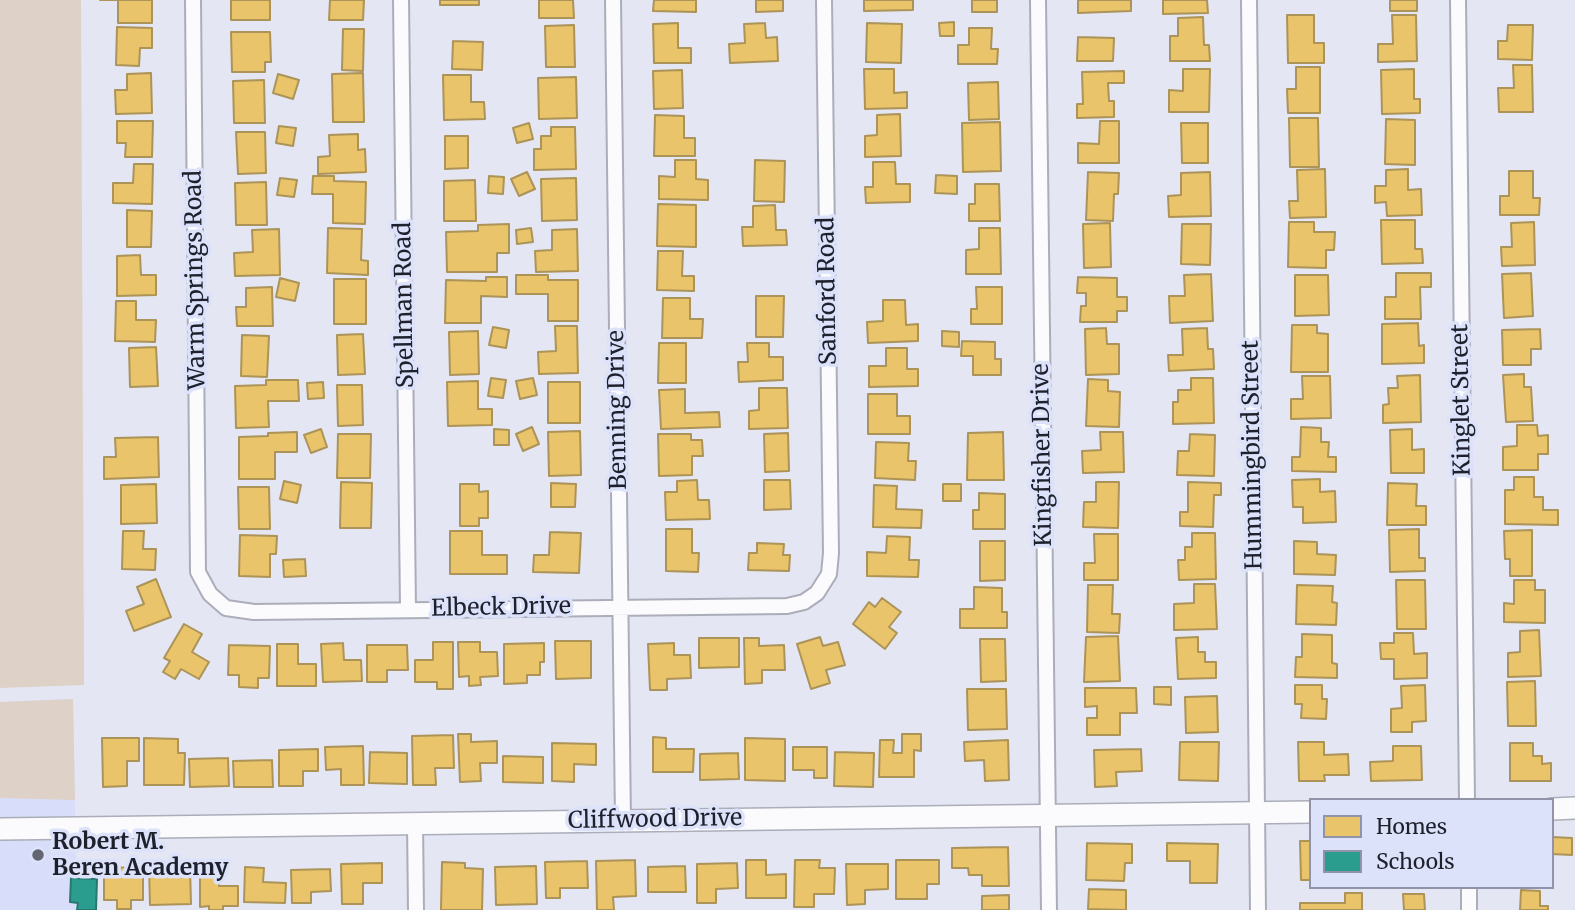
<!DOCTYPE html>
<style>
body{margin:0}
#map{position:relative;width:1575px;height:910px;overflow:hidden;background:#e4e6f4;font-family:Merriweather,serif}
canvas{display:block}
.legend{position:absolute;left:1309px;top:798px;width:245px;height:91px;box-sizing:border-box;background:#dde2fb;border:2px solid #9194a8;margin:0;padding:9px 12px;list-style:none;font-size:21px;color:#1e202b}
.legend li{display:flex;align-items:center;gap:14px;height:35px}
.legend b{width:35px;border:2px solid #9194a8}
</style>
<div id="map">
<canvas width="1575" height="910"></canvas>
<ul class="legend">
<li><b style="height:19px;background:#e9c46a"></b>Homes</li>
<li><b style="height:19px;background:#2a9d8f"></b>Schools</li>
</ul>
</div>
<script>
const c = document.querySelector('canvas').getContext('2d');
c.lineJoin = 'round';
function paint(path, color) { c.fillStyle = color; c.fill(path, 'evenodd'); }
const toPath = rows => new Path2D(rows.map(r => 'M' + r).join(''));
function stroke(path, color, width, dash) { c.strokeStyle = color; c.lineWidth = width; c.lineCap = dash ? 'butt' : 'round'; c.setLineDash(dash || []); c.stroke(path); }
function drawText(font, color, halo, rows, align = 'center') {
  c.font = font + ' Merriweather,serif'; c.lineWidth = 7; c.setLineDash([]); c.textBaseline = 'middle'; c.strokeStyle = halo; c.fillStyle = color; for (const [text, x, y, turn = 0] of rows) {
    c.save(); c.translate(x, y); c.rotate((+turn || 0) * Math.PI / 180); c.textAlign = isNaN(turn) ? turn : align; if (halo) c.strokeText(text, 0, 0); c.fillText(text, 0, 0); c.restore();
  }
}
paint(toPath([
 [73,699,77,910,0,910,0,702]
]), '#d8def9');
paint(toPath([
 [0,0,81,0,84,685,0,688],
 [73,699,75,800,0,798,0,702]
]), '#ded1c7');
const homes = toPath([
 [100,0,152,0,152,23,118,23,118,0,100,0],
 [231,0,270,0,270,20,231,20,231,0],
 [330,0,364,0,363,20,329,20,330,0],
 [440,0,479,0,479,5,440,5,440,0],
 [539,0,573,0,574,18,539,18,539,0],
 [654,0,696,0,696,12,653,11,654,0],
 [756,0,783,0,783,11,756,12,756,0],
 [864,0,913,0,913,10,864,11,864,0],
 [972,0,997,0,997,12,972,12,972,0],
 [1078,0,1131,0,1131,11,1078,13,1078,0],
 [1163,0,1207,0,1208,13,1163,14,1163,0],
 [1390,0,1417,0,1417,11,1390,11,1390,0],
 [1287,15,1314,15,1314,43,1324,43,1324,63,1288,63,1287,15],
 [1392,15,1416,15,1417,61,1378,62,1378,44,1393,44,1392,15],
 [1203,17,1204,45,1209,45,1210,61,1170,61,1170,36,1178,36,1178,18,1203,17],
 [954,22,954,36,940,36,939,23,954,22],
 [678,23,678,48,691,48,691,63,654,63,653,24,678,23],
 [765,23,766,38,777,37,778,61,730,63,729,44,745,43,744,24,765,23],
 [867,23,902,24,901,63,866,62,867,23],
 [574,25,575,67,546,67,545,26,574,25],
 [1508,25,1533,25,1532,60,1498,59,1498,41,1507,41,1508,25],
 [117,27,152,28,152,48,140,48,139,66,116,65,117,27],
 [969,28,992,28,991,49,998,49,997,64,958,64,958,45,969,45,969,28],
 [343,29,364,29,363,71,342,70,343,29],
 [231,32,270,32,271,62,265,62,265,72,232,72,231,32],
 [1078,37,1114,38,1113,61,1077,61,1078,37],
 [453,41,483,42,482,70,452,69,453,41],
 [1513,65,1532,65,1533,112,1499,112,1498,88,1514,88,1513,65],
 [1296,67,1320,67,1320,113,1288,113,1287,89,1296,89,1296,67],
 [864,69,894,69,894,93,907,92,907,108,865,109,864,69],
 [1183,69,1210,69,1209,112,1169,112,1169,90,1183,91,1183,69],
 [1414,69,1414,99,1420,99,1420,113,1382,114,1381,70,1414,69],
 [682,70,683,108,654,109,653,71,682,70],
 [1124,71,1124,83,1108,83,1109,101,1114,101,1114,117,1077,118,1077,104,1083,104,1082,72,1124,71],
 [151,73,152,113,116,114,115,90,127,90,127,74,151,73],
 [363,73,364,122,333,122,332,74,363,73],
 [278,74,299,80,293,99,273,93,278,74],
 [443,75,471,75,471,102,484,102,485,119,444,120,443,75],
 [576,77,577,118,539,119,538,78,576,77],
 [264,80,265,123,234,123,233,81,264,80],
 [998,82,999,119,969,120,968,83,998,82],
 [900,114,901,156,865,157,865,136,877,135,877,115,900,114],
 [655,115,684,116,684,138,695,138,695,156,654,156,655,115],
 [1289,118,1318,118,1319,167,1290,167,1289,118],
 [1386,119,1415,120,1415,165,1385,164,1386,119],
 [117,121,153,121,152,157,125,157,126,143,117,143,117,121],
 [1100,121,1119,121,1119,163,1078,163,1078,143,1099,144,1100,121],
 [1000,122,1001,171,963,172,962,123,1000,122],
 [529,123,533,139,517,143,513,128,529,123],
 [1181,123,1208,123,1208,163,1182,163,1181,123],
 [279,126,296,128,293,146,276,143,279,126],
 [551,127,575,127,576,169,534,170,534,149,541,149,541,136,551,136,551,127],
 [236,132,265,132,266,173,238,174,236,132],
 [358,134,358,150,365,149,366,172,318,174,318,157,330,156,329,135,358,134],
 [445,136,468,136,468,168,445,169,445,136],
 [675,160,696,160,696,179,708,180,708,200,659,199,659,176,675,177,675,160],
 [755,160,785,161,784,202,754,201,755,160],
 [873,162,895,162,896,184,910,184,910,202,866,203,865,187,873,187,873,162],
 [134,164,153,164,152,204,113,203,113,183,133,183,134,164],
 [1325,169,1326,217,1290,218,1289,201,1298,201,1297,170,1325,169],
 [1408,169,1408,190,1421,189,1422,215,1387,216,1386,202,1375,203,1375,186,1386,186,1386,170,1408,169],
 [1509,171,1533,171,1533,198,1540,198,1539,215,1500,215,1500,196,1509,196,1509,171],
 [527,172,535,189,519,196,511,179,527,172],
 [1088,172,1119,173,1118,194,1114,194,1113,221,1086,220,1088,172],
 [1210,172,1211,216,1169,217,1168,196,1181,195,1181,173,1210,172],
 [936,175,957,176,957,194,935,193,936,175],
 [313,176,334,176,334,181,366,182,365,224,333,223,333,194,312,194,313,176],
 [489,176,504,177,503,194,488,193,489,176],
 [280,178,297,180,294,197,277,195,280,178],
 [576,178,577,220,542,221,541,179,576,178],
 [475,180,476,221,444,221,444,181,475,180],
 [266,182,267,225,236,225,235,183,266,182],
 [975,184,999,184,1000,221,969,221,969,204,975,204,975,184],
 [658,204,696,205,696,247,657,246,658,204],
 [775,205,776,230,786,230,787,245,743,246,742,227,753,227,753,206,775,205],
 [127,210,152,211,151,247,127,247,127,210],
 [1381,220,1415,220,1415,249,1422,249,1423,263,1382,264,1381,220],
 [1289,222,1314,222,1314,232,1335,232,1334,250,1326,250,1326,268,1288,267,1289,222],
 [1534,222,1535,265,1502,266,1501,247,1512,247,1511,223,1534,222],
 [1110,223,1111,267,1084,268,1083,224,1110,223],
 [509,224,509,253,497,253,497,272,447,272,446,232,478,231,478,225,509,224],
 [1182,224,1211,224,1210,265,1181,264,1182,224],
 [328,228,362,229,361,260,368,261,368,275,327,273,328,228],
 [531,228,533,242,517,244,516,230,531,228],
 [979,228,1000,228,1001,274,966,274,966,250,979,249,979,228],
 [279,229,280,275,235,276,234,253,253,252,252,230,279,229],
 [577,229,578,271,536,272,535,251,552,250,552,230,577,229],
 [658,251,683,251,682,276,694,276,694,291,657,290,658,251],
 [140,255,141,275,156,275,156,295,117,296,117,256,140,255],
 [1396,273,1431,273,1431,287,1420,287,1421,319,1385,319,1385,297,1396,297,1396,273],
 [1531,273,1533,316,1504,318,1502,274,1531,273],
 [1211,274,1213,321,1170,323,1169,296,1185,296,1184,275,1211,274],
 [516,275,548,275,548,280,578,280,578,321,548,321,548,294,516,294,516,275],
 [1295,275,1328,275,1329,315,1295,316,1295,275],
 [486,277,507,277,507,297,481,296,481,323,445,323,446,280,486,281,486,277],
 [1078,277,1117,278,1117,297,1127,297,1127,311,1117,311,1117,322,1080,322,1081,306,1086,306,1086,293,1077,293,1078,277],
 [280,278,299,283,295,301,276,297,280,278],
 [334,279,366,279,366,324,334,324,334,279],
 [272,287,273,326,237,326,236,307,246,307,246,288,272,287],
 [976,287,1002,287,1002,324,971,324,971,309,977,309,976,287],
 [756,296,784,296,783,337,756,337,756,296],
 [663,298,690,298,690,319,703,319,702,338,662,338,663,298],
 [883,300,905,300,906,325,918,324,918,341,868,343,867,322,883,321,883,300],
 [116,301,136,301,136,320,156,320,155,342,115,341,116,301],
 [1418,323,1419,346,1424,345,1424,363,1382,364,1382,324,1418,323],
 [1292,325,1317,325,1317,333,1328,334,1328,372,1291,372,1292,325],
 [555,326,577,326,578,373,539,374,538,352,556,351,555,326],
 [493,327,509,330,506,348,489,345,493,327],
 [1106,328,1107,344,1119,344,1119,374,1086,375,1085,329,1106,328],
 [1207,328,1208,349,1213,349,1214,369,1169,371,1168,355,1183,355,1182,329,1207,328],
 [1540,329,1541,349,1531,349,1531,365,1503,365,1502,330,1540,329],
 [478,331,479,374,450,375,449,332,478,331],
 [942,331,959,332,959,347,942,346,942,331],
 [363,334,365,374,338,375,337,335,363,334],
 [242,335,269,336,267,377,241,376,242,335],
 [962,341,995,342,995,359,1001,359,1001,375,973,375,973,356,961,356,962,341],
 [659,343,686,343,686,383,658,383,659,343],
 [747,343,769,343,769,357,783,357,783,380,739,382,738,362,748,362,747,343],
 [156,347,158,386,130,387,129,348,156,347],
 [886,348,907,348,907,369,918,369,918,386,869,387,869,366,886,366,886,348],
 [1524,374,1524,387,1531,387,1533,421,1506,422,1503,375,1524,374],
 [1420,375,1421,422,1383,423,1383,405,1389,404,1388,388,1398,388,1397,376,1420,375],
 [1302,376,1330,376,1331,418,1291,419,1291,399,1303,399,1302,376],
 [491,378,506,380,503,398,488,396,491,378],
 [533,378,537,395,520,399,516,381,533,378],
 [1191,378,1213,378,1214,423,1173,424,1173,402,1178,402,1178,390,1191,390,1191,378],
 [1088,379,1108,380,1108,391,1120,392,1119,427,1086,426,1088,379],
 [266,380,298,380,299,401,268,401,269,427,236,428,235,386,266,385,266,380],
 [478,381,478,409,492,409,492,425,448,426,447,382,478,381],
 [323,382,324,398,308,399,307,383,323,382],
 [548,382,580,382,580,423,548,423,548,382],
 [337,385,362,385,363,425,338,426,337,385],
 [759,388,787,388,788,428,749,429,749,411,759,410,759,388],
 [685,389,685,413,719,412,720,427,661,429,659,390,685,389],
 [868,394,897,394,897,416,910,416,910,434,868,434,868,394],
 [1517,425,1537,425,1538,436,1548,435,1548,454,1538,454,1538,470,1503,470,1503,447,1517,446,1517,425],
 [532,427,539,444,523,451,516,434,532,427],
 [1301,427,1321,428,1321,442,1329,442,1328,457,1336,457,1336,472,1292,471,1292,457,1300,457,1301,427],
 [321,429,327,447,311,453,304,435,321,429],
 [494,429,509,430,509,445,494,445,494,429],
 [1412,429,1412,450,1424,449,1424,473,1391,473,1390,430,1412,429],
 [580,431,581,475,549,476,548,432,580,431],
 [297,432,297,452,275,452,275,479,239,479,239,437,268,436,268,433,297,432],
 [1003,432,1004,480,967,480,968,433,1003,432],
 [1100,432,1123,432,1124,472,1083,473,1082,451,1101,450,1100,432],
 [788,433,789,471,765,472,764,434,788,433],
 [338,434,371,434,370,478,337,478,338,434],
 [658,434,691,434,691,440,702,440,703,456,692,456,692,475,659,476,658,434],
 [1190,434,1215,435,1214,476,1177,475,1178,451,1189,451,1190,434],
 [158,437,159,477,104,479,104,457,116,457,115,438,158,437],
 [876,442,909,443,908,461,916,461,915,480,875,478,876,442],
 [1514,477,1534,477,1534,497,1543,497,1543,510,1558,510,1558,525,1505,524,1505,490,1514,490,1514,477],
 [1320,479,1320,492,1335,491,1336,522,1303,523,1303,507,1293,507,1292,480,1320,479],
 [697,480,698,500,709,500,710,519,666,520,665,492,677,492,677,481,697,480],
 [764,480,790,480,791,509,764,510,764,480],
 [284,481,301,485,297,503,280,499,284,481],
 [341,482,372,483,371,528,340,528,341,482],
 [1096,482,1119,482,1118,528,1083,527,1084,502,1096,502,1096,482],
 [1188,482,1221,483,1221,495,1214,495,1213,527,1180,526,1180,512,1188,512,1188,482],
 [551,483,576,484,575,507,551,507,551,483],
 [1388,483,1417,484,1416,506,1426,506,1426,525,1387,525,1388,483],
 [156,484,157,523,121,524,121,485,156,484],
 [460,484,479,484,479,492,488,491,488,518,479,518,479,526,460,526,460,484],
 [943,484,961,484,961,501,943,501,943,484],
 [874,485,897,486,896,509,922,510,921,528,873,527,874,485],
 [238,487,269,487,270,529,239,529,238,487],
 [979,493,1005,494,1005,529,973,529,973,510,979,510,979,493],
 [666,529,692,529,692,553,699,553,698,572,666,571,666,529],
 [1419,529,1419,558,1425,558,1425,571,1390,572,1389,530,1419,529],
 [1532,530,1532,576,1510,576,1510,559,1505,559,1504,531,1532,530],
 [123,531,144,531,143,549,156,549,155,570,122,569,123,531],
 [450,531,482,531,482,555,507,555,507,574,450,574,450,531],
 [550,532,581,533,579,573,533,572,534,555,549,555,550,532],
 [1192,533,1215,533,1216,579,1179,580,1178,560,1185,560,1185,547,1192,547,1192,533],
 [1094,534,1118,534,1118,580,1084,580,1084,563,1095,563,1094,534],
 [240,535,277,536,276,554,270,554,270,577,239,576,240,535],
 [887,536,910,537,909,560,919,560,918,577,867,576,867,552,886,553,887,536],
 [980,541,1005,541,1005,580,980,581,980,541],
 [1294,541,1317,542,1317,554,1336,555,1335,575,1294,574,1294,541],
 [757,543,784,544,783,555,790,555,789,571,748,570,749,553,757,553,757,543],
 [305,559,306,576,284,577,283,560,305,559],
 [156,579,171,617,134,631,126,611,144,604,137,587,156,579],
 [1396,580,1425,580,1426,629,1397,629,1396,580],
 [1514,580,1535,580,1535,590,1545,590,1545,623,1504,622,1504,603,1514,604,1514,580],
 [1194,584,1215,584,1217,629,1174,630,1174,604,1194,603,1194,584],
 [1088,585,1113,585,1112,614,1120,614,1119,633,1087,632,1088,585],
 [1297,585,1333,586,1332,602,1337,603,1336,625,1296,624,1297,585],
 [974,587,1002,588,1002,612,1007,612,1007,628,960,628,960,609,974,609,974,587],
 [882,598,901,612,889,627,897,633,885,649,853,624,869,602,875,607,882,598],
 [184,624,202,634,192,652,209,662,199,679,181,669,175,679,163,672,170,661,164,658,184,624],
 [1539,630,1541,676,1508,677,1508,653,1520,652,1520,631,1539,630],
 [1394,633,1413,633,1414,654,1427,653,1427,678,1394,679,1394,659,1381,659,1380,643,1394,643,1394,633],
 [1302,634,1332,635,1332,663,1337,664,1337,678,1295,677,1296,657,1302,657,1302,634],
 [1118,636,1120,681,1084,682,1086,637,1118,636],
 [820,637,823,646,838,642,845,665,826,670,830,683,811,689,797,644,820,637],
 [1198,637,1198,652,1205,652,1205,662,1216,662,1216,678,1178,679,1176,638,1198,637],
 [699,638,739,638,739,667,699,668,699,638],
 [744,638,759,638,759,646,784,645,785,670,762,670,762,683,745,684,744,638],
 [980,639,1005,639,1006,681,981,682,980,639],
 [555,641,591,641,591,678,556,679,555,641],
 [433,642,453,642,453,689,437,689,437,682,415,682,415,660,433,660,433,642],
 [458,642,480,642,480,652,497,652,498,676,480,677,481,685,469,686,469,676,459,677,458,642],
 [343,643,344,660,361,660,362,681,323,682,321,644,343,643],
 [544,643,544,662,540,662,540,675,527,675,527,683,504,684,504,644,544,643],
 [674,643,674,655,690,655,691,678,667,679,667,690,650,690,648,644,674,643],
 [277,644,298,644,298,664,316,664,316,686,277,686,277,644],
 [229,645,270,646,269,678,258,678,258,688,239,687,239,675,228,675,229,645],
 [367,645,407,645,408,670,387,670,387,682,367,682,367,645],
 [1535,681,1536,726,1508,726,1507,682,1535,681],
 [1295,685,1322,685,1322,699,1327,699,1326,719,1301,718,1302,704,1295,704,1295,685],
 [1425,685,1426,721,1412,722,1412,732,1391,732,1391,709,1402,708,1401,686,1425,685],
 [1154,687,1171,687,1171,705,1154,704,1154,687],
 [1085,688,1136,688,1137,713,1120,713,1120,735,1087,735,1087,718,1097,718,1097,706,1085,707,1085,688],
 [967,689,1006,689,1007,729,968,730,967,689],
 [1217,696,1218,732,1186,733,1185,697,1217,696],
 [458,734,471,734,471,742,497,741,497,763,480,763,481,781,460,782,458,734],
 [902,734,921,734,921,751,914,750,914,777,879,777,880,740,894,740,893,753,902,753,902,734],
 [453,735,454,768,435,768,436,785,413,785,412,736,453,735],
 [653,737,666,738,666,749,694,749,693,772,653,772,653,737],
 [102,738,139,738,139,761,127,761,127,786,103,787,102,738],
 [144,738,178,739,178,753,185,753,184,785,144,785,144,738],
 [745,738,785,739,785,781,745,780,745,738],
 [1008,740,1009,780,985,781,984,760,965,761,964,742,1008,740],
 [1180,742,1219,742,1218,781,1179,780,1180,742],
 [1298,742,1324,742,1324,755,1348,754,1349,775,1324,775,1325,781,1299,781,1298,742],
 [552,743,596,744,596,765,574,764,574,782,552,781,552,743],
 [1510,743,1533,743,1533,756,1542,756,1542,764,1551,763,1551,781,1510,781,1510,743],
 [363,746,364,785,341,785,341,769,326,770,325,747,363,746],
 [1393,746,1421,746,1422,780,1371,781,1370,762,1393,761,1393,746],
 [793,747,827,747,827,778,814,778,814,770,793,770,793,747],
 [318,749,318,771,303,771,303,786,279,786,279,750,318,749],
 [1141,749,1142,771,1116,772,1117,786,1095,787,1094,750,1141,749],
 [370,752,407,753,407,784,369,783,370,752],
 [835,752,874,753,873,787,834,786,835,752],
 [738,753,739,779,700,780,700,754,738,753],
 [503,756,543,757,543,783,503,782,503,756],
 [228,758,229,786,190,787,189,759,228,758],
 [272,760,273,787,234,787,233,761,272,760],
 [1552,837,1572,838,1572,855,1552,854,1552,837],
 [1300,841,1311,841,1311,880,1301,880,1300,841],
 [1087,843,1132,844,1132,863,1125,863,1124,881,1086,880,1087,843],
 [1167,843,1218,844,1217,883,1190,883,1190,861,1167,861,1167,843],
 [1008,847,1009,886,982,886,982,875,969,875,968,868,952,868,952,848,1008,847],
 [635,860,636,896,613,897,614,910,597,910,596,861,635,860],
 [746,860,766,860,766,875,786,874,786,898,746,898,746,860],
 [795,860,820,860,819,868,835,868,834,894,814,894,814,907,794,907,795,860],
 [896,860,939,860,939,884,927,884,927,899,896,899,896,860],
 [587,861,588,888,560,888,560,898,546,898,545,862,587,861],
 [442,862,465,863,465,868,483,869,482,910,441,910,442,862],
 [382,863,382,883,363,883,363,904,342,904,341,864,382,863],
 [737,863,738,888,716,889,716,903,697,903,697,864,737,863],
 [846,864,888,864,888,889,865,890,865,904,847,905,846,864],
 [536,866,537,904,496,905,495,867,536,866],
 [685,866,686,892,648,892,648,867,685,866],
 [143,867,143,900,131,900,131,909,117,909,117,900,104,900,104,868,143,867],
 [149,867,190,867,191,904,150,905,149,867],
 [245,867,264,868,263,882,286,883,285,903,244,902,245,867],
 [330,869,331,891,311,892,311,903,292,903,291,870,330,869],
 [200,874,219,874,219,886,238,886,238,906,223,906,223,910,209,910,209,906,200,907,200,874],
 [1089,889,1126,890,1126,910,1088,909,1089,889],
 [1521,890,1540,891,1540,906,1548,906,1548,910,1520,910,1521,890],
 [1345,893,1362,893,1362,910,1300,910,1300,903,1345,903,1345,893],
 [1403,894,1424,894,1425,910,1404,910,1403,894],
 [1009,895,1009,910,982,910,982,896,1009,895]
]);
paint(homes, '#e9c46a');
stroke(homes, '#ac9357', 2);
const schools = toPath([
 [71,878,97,879,96,910,77,910,78,903,70,902,71,878]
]);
paint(schools, '#2a9d8f');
stroke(schools, '#267871', 2);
const street = toPath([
 [193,0,198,572,210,594,226,608,254,612,787,606,804,602,817,593,829,574,831,553,824,0],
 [401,0,408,609],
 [613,0,623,821],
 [1038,0,1049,910],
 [1249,0,1258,910],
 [1458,0,1467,800],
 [415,823,416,910],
 [1469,887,1469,910]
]);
const secondary = toPath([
 [1552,809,1575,808],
 [0,829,1311,812]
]);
stroke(street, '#abadb9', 18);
stroke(secondary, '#abadb9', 24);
stroke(street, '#fbfbfd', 14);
stroke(secondary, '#fbfbfd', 21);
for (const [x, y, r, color] of [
 [38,855,7,"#636571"]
]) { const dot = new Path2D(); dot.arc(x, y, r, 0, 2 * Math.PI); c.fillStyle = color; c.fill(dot); stroke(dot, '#dde2fb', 2.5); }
drawText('23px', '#1e202b', '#dde2fb', [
 ["Warm Springs Road",196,280,-91],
 ["Sanford Road",828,291,-91],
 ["Spellman Road",405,305,-91],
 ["Kinglet Street",1462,400,-91],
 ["Benning Drive",618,410,-91],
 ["Kingfisher Drive",1043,455,-91],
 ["Hummingbird Street",1253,455,-91],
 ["Elbeck Drive",501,608,-1],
 ["Cliffwood Drive",655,820,-1]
]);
drawText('bold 23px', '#1e202b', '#dde2fb', [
 ["Robert M.",52,842],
 ["Beren Academy",52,868]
], 'left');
</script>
